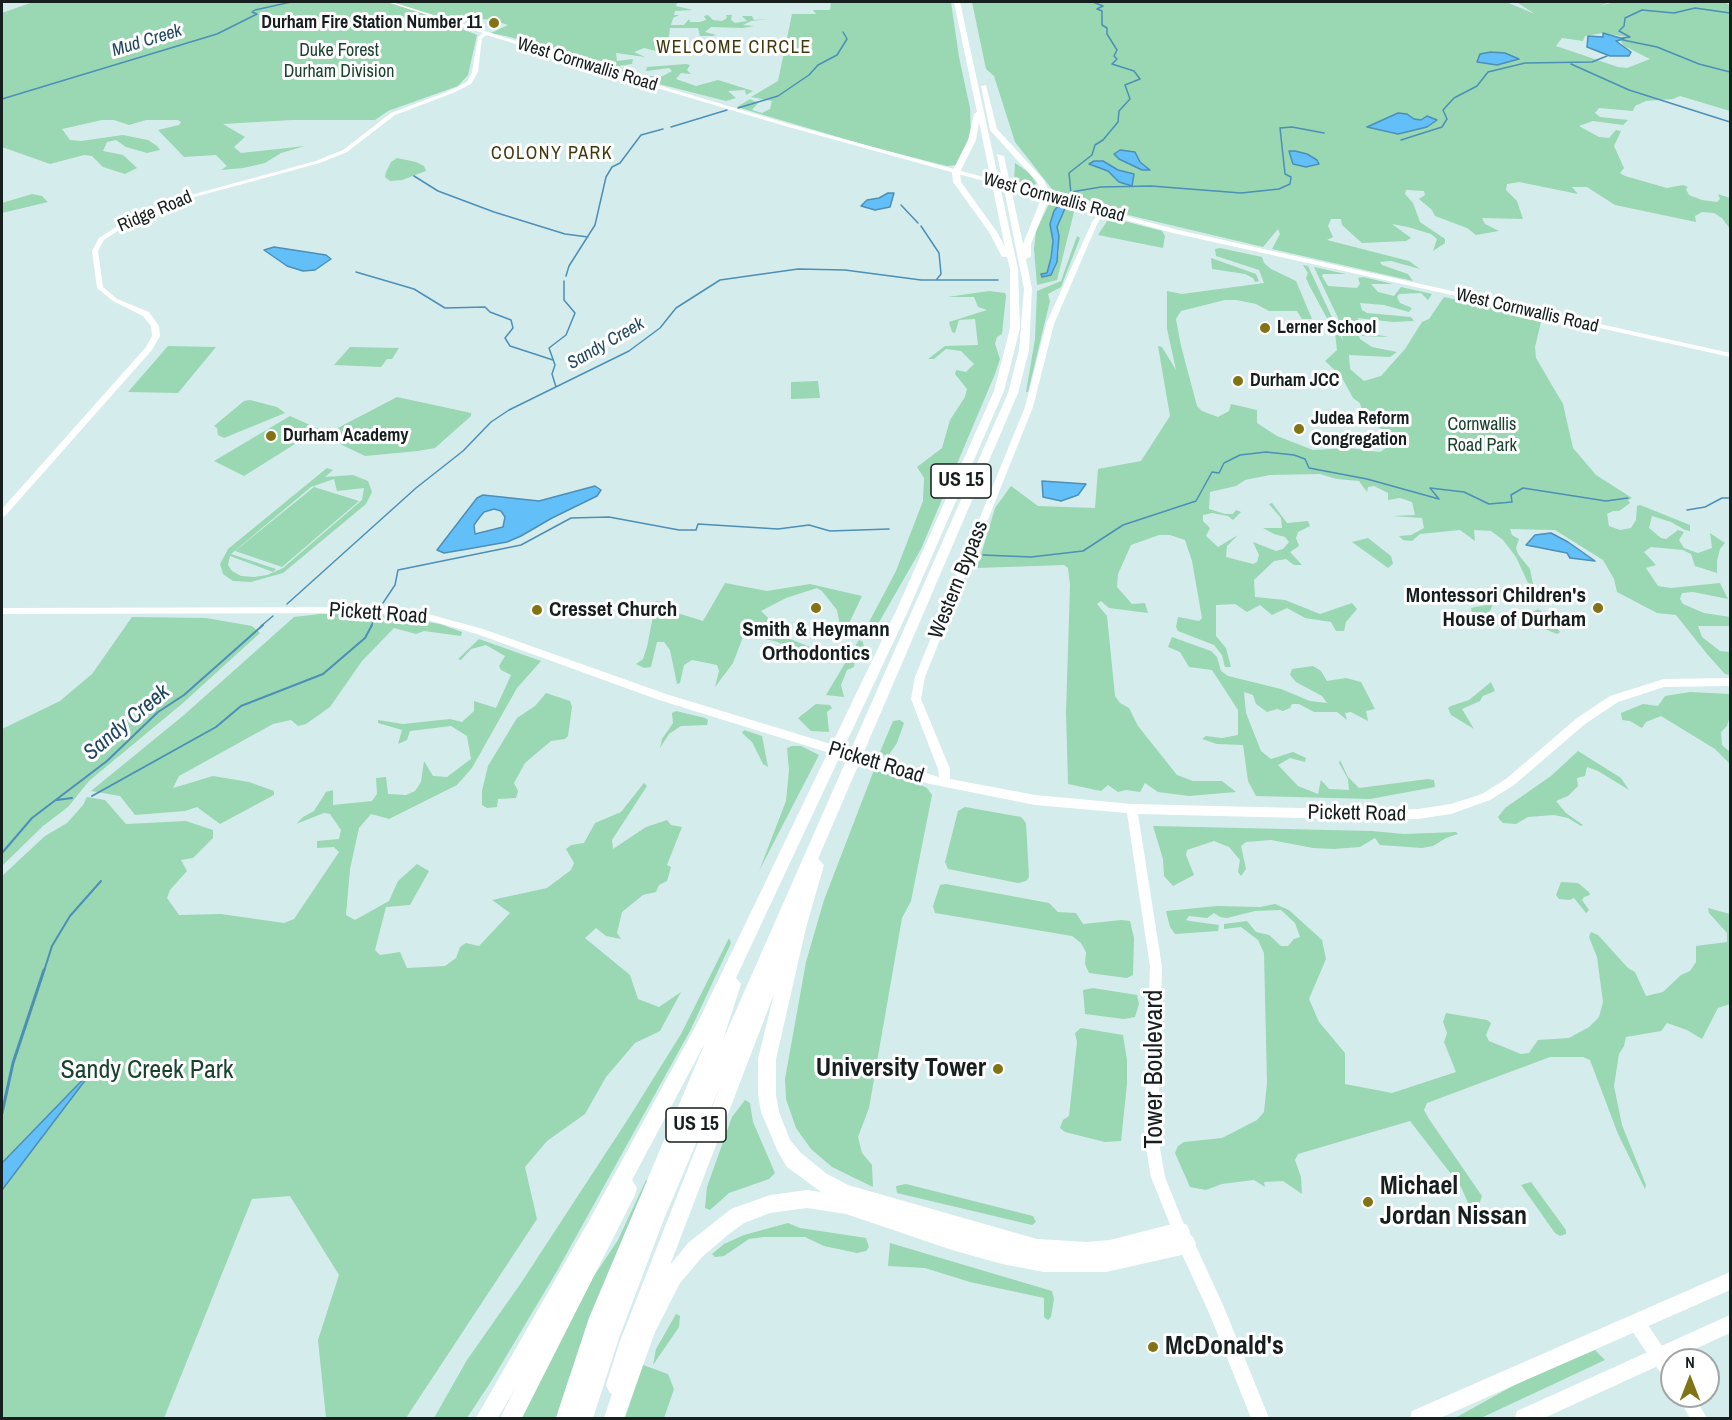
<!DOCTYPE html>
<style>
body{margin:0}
#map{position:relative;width:1732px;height:1420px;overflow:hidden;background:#d5ecec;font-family:"Archivo Narrow",sans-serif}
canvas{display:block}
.frame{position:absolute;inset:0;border:3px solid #161e1e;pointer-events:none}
.north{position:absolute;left:1660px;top:1348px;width:60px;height:60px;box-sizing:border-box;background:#fff;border:2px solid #a2a5a5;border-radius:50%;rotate:0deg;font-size:16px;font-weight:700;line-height:24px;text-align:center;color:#161e1e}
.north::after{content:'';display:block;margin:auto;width:21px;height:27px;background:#827314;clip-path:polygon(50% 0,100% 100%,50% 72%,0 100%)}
</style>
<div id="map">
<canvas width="1732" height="1420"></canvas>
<div class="frame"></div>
<div class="north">N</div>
</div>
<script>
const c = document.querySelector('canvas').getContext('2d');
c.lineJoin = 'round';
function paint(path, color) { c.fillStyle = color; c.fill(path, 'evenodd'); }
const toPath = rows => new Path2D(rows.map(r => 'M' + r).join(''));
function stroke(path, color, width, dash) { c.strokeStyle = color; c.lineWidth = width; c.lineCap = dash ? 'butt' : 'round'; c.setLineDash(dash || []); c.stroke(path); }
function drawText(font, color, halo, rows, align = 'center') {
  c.font = font + ' "Archivo Narrow",sans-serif'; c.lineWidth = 6; c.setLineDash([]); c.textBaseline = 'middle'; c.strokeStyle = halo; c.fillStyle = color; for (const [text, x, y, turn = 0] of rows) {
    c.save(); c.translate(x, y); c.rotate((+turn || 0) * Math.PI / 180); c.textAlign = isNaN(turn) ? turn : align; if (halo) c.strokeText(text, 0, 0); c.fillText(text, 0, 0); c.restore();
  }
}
paint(toPath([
 [33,2,677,2,676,6,693,10,675,11,674,15,679,15,673,18,671,25,684,25,689,19,690,22,700,22,706,20,704,16,708,15,713,20,722,21,727,18,726,15,732,15,731,20,735,23,747,21,742,16,752,16,754,20,769,19,751,21,743,25,754,26,743,28,711,27,705,32,716,35,713,36,700,36,698,28,670,28,669,37,686,39,656,51,644,48,634,52,645,57,616,53,617,61,633,59,632,64,611,67,632,72,637,78,510,37,491,33,508,25,493,20,471,18,453,25,477,35,468,75,458,86,388,111,375,120,292,120,223,124,245,137,234,147,241,153,305,146,281,153,265,163,243,168,221,170,227,166,216,155,184,157,158,130,179,125,181,122,178,120,146,120,129,125,114,120,102,120,62,129,70,140,81,141,123,135,148,140,157,146,160,150,147,153,126,147,116,140,107,142,103,151,123,155,137,168,125,174,103,167,92,156,84,155,50,164,2,147,2,13],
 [831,2,951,2,959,57,970,108,971,134,957,165,947,166,875,148,737,107,750,99,758,103,752,110,762,113,770,109,772,101,751,97,778,81,792,14,816,14,813,10,830,10],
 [972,2,1506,2,1535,14,1518,3,1510,2,1610,2,1600,6,1614,2,1724,2,1730,5,1730,111,1680,96,1673,99,1646,101,1635,106,1633,111,1599,108,1595,113,1600,117,1628,120,1623,125,1593,121,1579,126,1599,137,1609,138,1616,130,1621,131,1614,146,1624,168,1620,173,1625,176,1667,188,1683,185,1688,187,1686,189,1689,195,1702,200,1717,202,1720,199,1718,194,1730,198,1730,229,1722,218,1714,213,1702,212,1695,216,1696,222,1615,205,1587,187,1572,187,1578,194,1519,182,1507,184,1506,190,1517,201,1523,219,1482,218,1485,224,1499,231,1476,235,1467,228,1435,216,1432,210,1419,199,1425,195,1424,191,1406,190,1405,194,1413,203,1420,222,1445,239,1445,243,1433,251,1437,239,1431,234,1408,227,1392,224,1411,238,1406,241,1362,243,1342,225,1341,219,1331,219,1328,226,1333,237,1327,240,1409,261,1420,269,1391,261,1380,262,1382,265,1408,274,1413,281,1272,249,1280,234,1278,229,1263,247,1107,210,1081,196,1061,194,1052,189,1015,142,994,76,986,69],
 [1603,33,1627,37,1620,40,1624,46,1650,59,1627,68,1618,67,1556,46,1562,38,1583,41,1585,36],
 [686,64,690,65,687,70,691,74,681,73,676,79,696,86,718,80,753,91,746,95,745,90,728,91,736,98,726,101,647,81,648,76,663,76,672,71,669,68,646,71,647,67],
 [397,158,416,162,424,166,426,171,402,180,390,181,385,177,386,172,391,162],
 [1015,163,1030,173,1036,183,1034,187,1014,181],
 [32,194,42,196,48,202,2,213,2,203],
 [1054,202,1058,204,1050,224,1053,241,1049,268,1047,273,1041,274,1051,275,1055,269,1059,252,1057,227,1066,206,1075,208,1057,280,1037,285,1034,249,1036,231,1049,204],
 [1116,219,1162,231,1165,236,1163,248,1098,235,1107,221],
 [1077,236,1080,238,1061,287,1048,294,1050,301,1028,392,1026,392,1035,339,1037,291,1061,281],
 [1220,248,1262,257,1264,263,1271,269,1296,281,1312,319,1302,319,1297,311,1269,311,1256,304,1236,300,1225,300,1181,311,1176,319,1181,346,1197,406,1202,411,1218,417,1229,411,1231,404,1257,410,1257,423,1277,436,1313,450,1349,448,1380,452,1386,448,1383,431,1363,414,1360,403,1353,398,1341,376,1325,361,1337,350,1335,333,1309,285,1306,278,1308,273,1303,265,1308,266,1343,341,1338,318,1314,267,1346,274,1323,274,1322,276,1328,286,1357,288,1360,284,1358,278,1363,277,1393,284,1371,284,1378,292,1394,296,1401,287,1432,294,1428,300,1421,293,1399,294,1397,297,1400,303,1412,308,1409,312,1384,305,1360,303,1362,310,1367,313,1411,317,1414,321,1393,322,1357,318,1373,334,1389,337,1359,336,1360,339,1372,347,1397,352,1390,357,1349,355,1350,369,1364,381,1381,376,1405,349,1422,322,1429,319,1444,297,1542,318,1535,347,1536,358,1563,404,1573,448,1596,475,1632,498,1628,500,1630,503,1619,511,1613,511,1607,514,1609,526,1620,530,1631,528,1636,520,1637,506,1640,505,1690,525,1690,531,1685,530,1671,522,1652,516,1649,528,1661,538,1666,539,1678,530,1684,532,1679,540,1684,548,1698,553,1712,548,1710,533,1725,543,1720,549,1717,561,1717,573,1695,566,1691,554,1683,550,1651,547,1644,552,1656,565,1646,568,1658,586,1671,588,1720,583,1728,599,1693,592,1682,593,1680,599,1683,604,1704,613,1730,617,1730,626,1698,626,1702,637,1720,651,1730,652,1730,675,1725,674,1707,654,1676,615,1657,613,1617,592,1614,579,1603,560,1555,530,1510,529,1512,535,1519,539,1516,548,1518,554,1530,569,1533,584,1528,583,1516,557,1503,540,1491,531,1474,530,1475,541,1460,530,1420,534,1412,541,1403,540,1399,536,1411,535,1424,528,1422,518,1392,516,1415,515,1412,502,1400,498,1388,500,1388,493,1374,486,1368,487,1367,492,1359,481,1337,479,1320,474,1270,475,1245,480,1236,486,1210,492,1209,509,1225,514,1233,514,1236,510,1241,512,1233,520,1228,516,1212,513,1203,515,1203,521,1210,528,1206,536,1218,547,1238,535,1227,546,1226,557,1253,564,1257,562,1259,555,1253,542,1276,551,1283,549,1289,542,1285,537,1274,534,1263,528,1282,528,1281,518,1269,504,1272,503,1287,523,1308,521,1310,526,1298,532,1296,538,1299,546,1290,552,1302,565,1294,565,1286,559,1274,561,1254,580,1255,597,1285,600,1320,614,1352,603,1357,609,1346,622,1344,631,1336,631,1331,622,1305,618,1287,608,1272,615,1260,605,1247,612,1235,604,1216,605,1216,636,1226,648,1231,667,1225,667,1222,655,1214,645,1178,631,1176,627,1178,617,1199,621,1202,618,1192,561,1185,540,1170,535,1159,535,1131,545,1118,574,1117,587,1132,604,1145,603,1148,613,1109,608,1101,601,1097,604,1107,616,1115,696,1120,703,1129,708,1138,726,1177,775,1193,781,1222,781,1236,792,1189,796,1158,792,1145,783,1140,792,1126,790,1118,792,1108,785,1101,791,1068,784,1066,713,1070,585,1068,568,1064,565,977,568,995,508,1011,486,1038,506,1095,508,1098,469,1141,461,1170,416,1158,346,1162,347,1176,370,1167,329,1167,291,1182,294,1264,283,1259,270,1216,256,1215,249],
 [1211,258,1256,274,1259,281,1255,282,1253,278,1245,274,1212,269],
 [989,291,1005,293,1006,296,1002,334,997,337,995,344,1000,359,995,374,921,549,878,624,873,622,874,627,871,628,868,624,896,571,923,501,924,478,917,467,942,448,950,420,965,397,967,389,955,374,956,370,966,372,974,364,961,351,946,349,934,359,928,359,945,346,978,345,975,319,959,320,955,333,952,332,949,322,987,310,978,307,974,297,947,297],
 [168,346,216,347,178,393,128,392],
 [350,347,399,348,392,359,387,359,381,367,334,365],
 [818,381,820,398,791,399,791,382],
 [397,397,471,413,471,416,435,448,418,451,365,456,336,442,332,431],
 [250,400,277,407,285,413,224,438,218,435,217,428,214,426,244,401],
 [290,416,319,429,244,476,214,461],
 [327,468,333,470,325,477,353,475,368,481,372,492,366,504,283,573,251,582,233,581,223,574,220,564,228,549],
 [334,479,337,491,364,488,362,500,283,568,267,575,254,577,241,576,232,571,228,565,230,556,273,572,276,569,231,554,311,487],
 [314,487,359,501,282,567,235,551],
 [1368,538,1391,556,1393,564,1388,568,1352,542],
 [725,583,767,591,810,584,862,596,844,634,836,639,834,631,814,627,817,623,821,622,838,629,840,625,837,610,822,591,817,588,786,598,761,611,790,639,815,649,810,656,804,656,800,663,782,655,782,645,778,642,749,635,743,637,733,663,715,687,719,671,717,665,692,660,684,665,680,683,677,684,670,650,664,642,657,642,651,667,644,668,636,664,643,659,647,647,656,601,661,602,661,608,703,621],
 [1529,589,1531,594,1525,597,1501,594,1499,600,1494,601,1490,611,1483,615,1485,620,1472,613,1471,608,1486,605,1486,598,1497,590],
 [1538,609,1547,615,1560,632,1557,634,1528,622,1527,615],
 [320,614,371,614,410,619,440,624,462,632,461,636,424,631,416,634,394,628,362,661,330,707,306,724,298,726,291,720,273,724,179,776,173,788,213,776,249,782,274,791,274,795,220,824,197,807,185,811,135,815,120,796,91,791,184,715,294,617],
 [132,617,206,618,252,626,260,633,183,703,89,781,68,807,43,826,2,866,2,729,60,701,92,674],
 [1172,637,1211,651,1217,657,1221,671,1228,676,1281,689,1310,701,1327,703,1322,696,1296,682,1290,675,1292,669,1313,666,1321,671,1327,681,1346,678,1361,682,1375,709,1366,711,1368,721,1351,712,1345,713,1347,720,1337,712,1314,712,1299,704,1292,704,1290,708,1283,711,1277,709,1267,712,1256,704,1253,695,1244,692,1246,713,1261,751,1271,759,1293,752,1306,758,1305,762,1290,758,1278,765,1298,786,1318,794,1321,780,1329,789,1349,790,1348,779,1339,763,1340,760,1348,777,1359,788,1428,779,1434,780,1435,787,1370,799,1256,796,1248,781,1243,745,1217,744,1202,739,1206,736,1222,738,1238,735,1238,710,1212,670,1189,667,1180,652,1168,647],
 [479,639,541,661,517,688,472,768,457,785,389,819,371,814,359,828,350,869,346,915,355,920,389,901,398,881,417,864,429,871,410,905,386,907,375,950,380,955,400,952,407,968,445,966,456,958,460,947,466,943,479,946,510,913,492,900,547,888,571,870,574,863,566,849,571,845,584,843,595,823,621,812,644,783,647,786,612,840,613,849,646,827,667,820,671,825,682,827,667,865,671,867,667,881,659,885,656,892,643,895,622,912,617,933,621,939,606,936,596,928,585,938,630,975,638,999,659,1007,681,992,660,1031,635,1043,606,1077,585,1114,547,1141,525,1167,537,1219,406,1418,326,1418,318,1340,339,1275,290,1196,252,1199,164,1418,2,1418,2,876,45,836,67,823,83,805,87,797,105,800,126,824,186,821,213,830,213,838,193,858,181,860,187,871,170,890,167,898,179,915,221,914,284,923,294,919,339,852,334,847,317,848,317,841,339,839,341,830,330,814,324,813,296,824,303,817,314,811,326,792,333,790,333,805,372,801,377,794,376,778,386,777,388,794,406,795,415,791,421,782,424,761,433,776,447,777,471,759,467,736,451,726,410,731,407,740,398,744,402,730,378,723,378,720,403,724,450,719,462,722,474,711,474,701,496,708,511,675,501,670,499,666,505,656,486,645,471,649,461,660,458,659],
 [859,640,863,642,864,648,856,650,854,667,847,670,841,685,844,697,826,695],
 [1491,682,1495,691,1483,696,1480,701,1462,709,1474,729,1451,715,1448,708,1451,706,1469,700],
 [1690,692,1730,694,1730,716,1727,726,1721,732,1722,745,1730,752,1730,764,1715,749,1661,716,1646,722,1642,728,1630,721,1622,720,1621,713,1643,704,1658,706,1665,696],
 [546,693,570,701,572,707,568,736,565,739,551,741,525,763,514,783,518,791,516,798,498,799,497,807,487,808,482,805,482,791,488,766,517,718,535,706],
 [816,704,830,705,832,708,827,712,829,732,811,731,798,718],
 [676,711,705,718,708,720,707,725,681,726,669,734,660,748,662,739,673,723,672,713],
 [900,720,904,723,897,743,888,756,883,755,880,752,893,721],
 [744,730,762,736,768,767,763,764,752,742,742,733],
 [792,746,801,746,819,755,759,871,786,801,789,770,787,748],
 [1578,751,1621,778,1629,790,1598,771,1587,767,1585,776,1577,778,1578,786,1568,796,1556,801,1566,813,1583,825,1581,826,1568,818,1554,815,1528,817,1516,824,1503,823,1500,820,1498,817,1505,808,1551,776],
 [874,770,914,782,927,788,932,795,911,901,902,918,869,1108,858,1137,862,1153,872,1165,873,1187,832,1167,811,1149,796,1128,786,1099,785,1079,806,962,824,900],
 [965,807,1021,817,1026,823,1029,877,1026,881,1018,883,948,869,945,862,958,811],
 [1153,826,1372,831,1404,834,1456,832,1458,834,1446,838,1433,846,1422,848,1380,845,1375,838,1360,847,1334,849,1313,848,1271,840,1246,842,1241,846,1246,869,1241,876,1238,872,1240,860,1229,847,1214,841,1187,850,1186,855,1194,875,1173,886,1164,876,1163,859],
 [1561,882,1578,883,1589,892,1590,895,1584,897,1582,900,1589,910,1586,913,1574,898,1570,900,1559,899,1556,895],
 [946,884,1049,903,1058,912,1076,913,1083,924,1121,920,1130,921,1134,938,1133,975,1127,978,1089,973,1085,964,1086,952,1081,943,1072,936,935,913,933,906,940,885],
 [1275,904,1289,910,1322,940,1326,959,1309,999,1319,1022,1345,1053,1345,1084,1392,1093,1456,1072,1444,1042,1447,1033,1443,1022,1446,1013,1487,1020,1491,1023,1486,1035,1489,1041,1521,1054,1529,1053,1538,1040,1569,1038,1589,1027,1599,1017,1603,1002,1597,957,1589,937,1591,932,1598,935,1628,968,1635,972,1646,996,1663,992,1681,975,1690,971,1696,962,1696,946,1727,942,1727,933,1709,913,1708,908,1730,914,1730,1004,1718,1008,1702,1039,1687,1030,1667,1023,1661,1031,1626,1037,1624,1046,1619,1054,1614,1086,1622,1125,1646,1185,1645,1189,1618,1134,1590,1060,1583,1057,1550,1057,1427,1103,1424,1110,1429,1119,1482,1196,1477,1211,1470,1207,1461,1187,1410,1121,1298,1154,1295,1160,1301,1177,1302,1194,1283,1181,1264,1182,1265,1187,1254,1180,1222,1184,1206,1190,1190,1187,1175,1153,1178,1146,1184,1142,1222,1138,1257,1120,1264,1112,1267,1083,1264,953,1258,940,1241,927,1224,929,1224,924,1247,921,1256,932,1269,935,1281,946,1288,946,1294,939,1300,937,1295,923,1281,910,1255,911,1227,918,1220,917,1214,913,1207,918,1189,916,1186,920,1190,921,1219,925,1218,931,1175,934,1170,927,1166,911,1217,906,1260,907],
 [729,938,731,943,690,1031,557,1271,492,1380,467,1418,434,1418,467,1360,521,1283,630,1116,681,1034],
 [1093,988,1137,995,1139,1004,1135,1017,1124,1019,1085,1014,1083,990],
 [1081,1028,1123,1035,1127,1060,1127,1084,1121,1141,1105,1142,1065,1132,1060,1128,1063,1120,1069,1116,1077,1042,1075,1033],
 [745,1100,750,1103,753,1122,775,1173,769,1179,729,1193,710,1210,705,1208,707,1187,732,1117],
 [646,1180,648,1181,568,1381,556,1418,520,1418,592,1279,618,1240],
 [1531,1182,1566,1230,1566,1234,1560,1236,1555,1233,1521,1185],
 [906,1184,1033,1216,1036,1222,1032,1225,897,1193,896,1186],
 [788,1223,800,1228,866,1238,869,1247,866,1251,857,1253,824,1246,805,1237,764,1237,749,1239,724,1256,715,1257,712,1254,724,1244,744,1235],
 [890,1243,1052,1291,1054,1299,1051,1317,1048,1320,1044,1317,1044,1298,970,1282,925,1268,888,1266],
 [676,1314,680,1316,679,1327,653,1365,656,1349],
 [1595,1350,1605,1360,1481,1418,1455,1418,1518,1383],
 [643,1365,668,1374,674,1389,664,1418,625,1418]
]), '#9ad7b3');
const water = toPath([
 [1603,33,1624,39,1616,41,1631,52,1629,56,1610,56,1587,47,1588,36,1603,37,1603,33],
 [1491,52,1505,53,1519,59,1497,65,1477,62,1480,54,1491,52],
 [1398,113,1407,114,1414,119,1421,120,1427,116,1437,120,1427,127,1398,134,1367,127,1398,113],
 [1120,150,1135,152,1140,162,1150,170,1142,170,1119,159,1114,154,1120,150],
 [1295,151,1307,154,1317,160,1319,164,1306,167,1293,164,1289,151,1295,151],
 [1094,161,1103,161,1118,170,1134,174,1132,186,1119,182,1108,171,1089,164,1094,161],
 [888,193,894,193,890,207,875,210,861,206,867,200,879,198,888,193],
 [1064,198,1067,199,1066,206,1057,227,1059,236,1057,262,1051,275,1042,277,1041,274,1047,273,1051,258,1053,241,1050,224,1054,211,1064,198],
 [274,247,326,255,331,259,315,270,303,271,287,266,264,250,274,247],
 [1042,481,1086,484,1078,495,1061,501,1043,497,1042,481],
 [595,486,601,490,597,496,552,518,521,536,507,542,462,550,444,553,437,550,477,498,483,495,539,501,595,486],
 [494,509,501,511,505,517,503,527,475,534,474,525,479,518,484,512,494,509],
 [1551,533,1568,542,1595,561,1570,558,1567,553,1526,545,1535,535,1551,533],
 [96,1066,2,1190,2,1163,96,1066]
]);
paint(water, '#63bff8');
stroke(water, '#4c8fb7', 1.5);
stroke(toPath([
 [1622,38,1630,37,1619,31,1624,26,1625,18,1642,10,1674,13,1695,8,1730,13],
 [1623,40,1657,47,1699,64,1730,72],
 [1571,64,1629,90,1730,122],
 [2,99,217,34,257,14,252,12,255,10,291,2],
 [738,108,778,96,809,75,818,65,837,55,847,39,843,32],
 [671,127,727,110],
 [1401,140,1442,127,1447,119,1443,110,1454,98,1477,86,1488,72,1525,63,1592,62,1607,56],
 [414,176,438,191,494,212,565,234,588,237],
 [1071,192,1101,187,1151,186,1241,193,1279,189,1290,184,1291,177,1285,174,1280,128,1292,127,1324,133],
 [1065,200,1071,194,1069,173,1092,155,1095,145,1103,140,1118,122,1119,111,1130,99,1125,85,1140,79,1134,71,1112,64,1117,59,1114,56,1117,50,1107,34,1107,28,1102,25,1102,11,1097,9,1103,6,1093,2],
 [901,205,918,223],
 [921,226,939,253,941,274,937,279],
 [356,272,414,289,445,308,485,307,490,312,511,320,513,328,505,338,510,346,553,360],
 [566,276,569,266,595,225,606,177,612,167,620,163,641,135,663,129],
 [556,387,552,374,555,365,549,348,566,335,575,313,564,300,564,281],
 [1687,510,1705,507,1722,498,1730,498],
 [983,555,1031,557,1083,551,1123,525,1196,501,1212,472,1219,473,1224,463,1240,455,1266,452,1294,455,1305,459,1309,468,1367,479,1439,499,1430,488,1464,492,1489,504,1512,502,1511,495,1523,488,1606,501,1628,498],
 [383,603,395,585,398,570,521,545,571,518,609,517,679,530,696,530,698,524,778,529,809,525,830,531,889,529],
 [287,604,416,488,463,451,491,422,509,410,629,351,660,328,676,308,720,280,798,269,845,270,921,280,998,280],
 [261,626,273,616],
 [371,626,377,614]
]), '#4c8fb7', 1.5);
stroke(toPath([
 [92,796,216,727,241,706,323,674,365,638,372,625],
 [57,800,72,798],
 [2,853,32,818,107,761,158,712,184,695,263,625],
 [44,971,52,946,70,916,101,881]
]), '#4c8fb7', 2);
stroke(toPath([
 [2,1113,13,1063,44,970]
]), '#4c8fb7', 3);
paint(toPath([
 [387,2,392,2,634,78,789,124,1174,229,1730,353,1730,357,1173,233,1104,214,1098,222,1054,324,1033,407,925,677,921,699,950,769,950,779,1035,795,1132,804,1381,810,1418,809,1451,804,1482,794,1506,779,1577,718,1610,696,1664,679,1730,678,1730,686,1664,687,1618,702,1585,724,1514,785,1490,800,1451,814,1418,819,1381,820,1138,814,1162,967,1158,1137,1165,1177,1187,1232,1185,1237,1180,1239,1175,1237,1151,1177,1144,1137,1150,967,1127,813,1035,805,930,784,659,700,477,634,417,617,376,613,2,614,2,608,376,607,417,611,483,629,666,694,939,777,938,769,911,699,915,677,1025,407,1046,324,1092,222,1099,213,785,126,630,80,487,35,482,38,478,72,471,84,453,93,395,115,347,152,320,163,191,198,128,224,104,240,98,251,103,287,117,299,149,312,159,326,160,336,152,350,5,516,2,517,2,509,146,347,152,336,151,326,143,316,113,301,97,288,92,251,99,238,124,222,187,196,316,161,343,150,391,113,449,91,467,82,472,72,478,37,483,33,387,2],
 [1636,1314,1642,1316,1672,1361,1672,1383,1666,1381,1630,1328,1628,1322,1630,1316,1636,1314],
 [1677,1396,1694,1396,1707,1418,1690,1418,1677,1396]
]), '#fff');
paint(toPath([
 [1183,1228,1189,1231,1223,1305,1269,1418,1251,1418,1210,1315,1174,1237,1177,1231,1183,1228],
 [1730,1272,1730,1290,1440,1418,1410,1418,1412,1411,1730,1272],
 [1730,1315,1730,1333,1544,1418,1515,1418,1517,1411,1730,1315]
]), '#fff');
paint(toPath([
 [954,2,960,2,1018,269,1020,328,1004,391,908,611,736,978,741,984,723,1040,1008,393,1019,350,1024,289,997,154,1004,156,1023,244,1043,194,1037,182,990,130,981,86,986,85,997,129,1043,179,1051,194,1031,244,1031,257,1026,259,1032,289,1029,350,1018,393,818,859,824,865,806,928,776,1059,776,1095,779,1112,790,1140,801,1153,827,1174,848,1185,1037,1239,1087,1242,1110,1240,1180,1222,1187,1225,1190,1232,1188,1235,1193,1237,1196,1244,1193,1251,1186,1254,1106,1272,1044,1272,1002,1264,952,1250,846,1214,807,1208,770,1213,744,1223,729,1234,702,1257,680,1283,655,1332,624,1418,604,1418,612,1394,609,1392,606,1385,620,1341,722,1082,664,1219,620,1335,593,1418,556,1418,589,1318,705,1043,632,1180,637,1188,635,1195,522,1418,500,1418,516,1387,498,1418,476,1418,590,1219,699,1020,896,611,994,391,1010,328,1010,269,1007,257,1002,257,989,232,953,182,952,172,968,140,974,114,977,112,954,2],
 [979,122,1005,247,997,232,961,182,960,172,976,140,979,122],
 [774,994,758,1059,758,1095,761,1112,778,1152,787,1167,821,1192,807,1190,770,1195,731,1209,688,1243,670,1265,774,994]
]), '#fff');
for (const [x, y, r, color] of [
 [494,23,6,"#827314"],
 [1265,328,6,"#827314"],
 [1238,381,6,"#827314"],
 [1299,429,6,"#827314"],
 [271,436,6,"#827314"],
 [816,608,6,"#827314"],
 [1598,608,6,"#827314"],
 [537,610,6,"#827314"],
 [998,1069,6,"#827314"],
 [1368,1202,6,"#827314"],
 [1153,1347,6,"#827314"]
]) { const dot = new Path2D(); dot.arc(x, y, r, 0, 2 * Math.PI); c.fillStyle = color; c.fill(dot); stroke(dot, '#fff', 2); }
drawText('bold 18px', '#161e1e', '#fff', [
 ["Durham Fire Station Number 11",482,23,"right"],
 ["Lerner School",1277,328],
 ["Durham JCC",1250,381],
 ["Judea Reform",1311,419],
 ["Congregation",1311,440],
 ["Durham Academy",283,436]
], 'left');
drawText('italic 18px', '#214860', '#fff', [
 ["Mud Creek",147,41,-17],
 ["Sandy Creek",606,344,-30]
]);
c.letterSpacing = '1.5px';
drawText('18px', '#40390e', '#fff', [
 ["WELCOME CIRCLE",734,48],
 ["COLONY PARK",552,154]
]);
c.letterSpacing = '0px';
drawText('18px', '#1a432e', '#fff', [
 ["Duke Forest",339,51],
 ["Durham Division",339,72],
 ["Cornwallis",1482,425],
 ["Road Park",1482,446]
]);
drawText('18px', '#161e1e', '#fff', [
 ["West Cornwallis Road",587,65,17],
 ["West Cornwallis Road",1054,198,15],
 ["Ridge Road",155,212,-23],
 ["West Cornwallis Road",1527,311,13]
]);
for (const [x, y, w] of [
 [961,481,60],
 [696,1125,60]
]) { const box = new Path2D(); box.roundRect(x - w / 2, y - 17, w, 34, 4.5); c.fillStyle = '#fff'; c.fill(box); stroke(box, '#161e1e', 1.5); }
drawText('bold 20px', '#161e1e', null, [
 ["US 15",961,481],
 ["US 15",696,1125]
]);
drawText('21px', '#161e1e', '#fff', [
 ["Western Bypass",959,580,-68],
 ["Pickett Road",378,614,4],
 ["Pickett Road",876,763,17],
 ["Pickett Road",1357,814,1]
]);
drawText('bold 21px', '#161e1e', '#fff', [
 ["Montessori Children's",1586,596],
 ["House of Durham",1586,620],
 ["Cresset Church",549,610,"left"],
 ["Smith & Heymann",816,630,"center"],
 ["Orthodontics",816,654,"center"]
], 'right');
drawText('italic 22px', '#214860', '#fff', [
 ["Sandy Creek",127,723,-40]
]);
drawText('bold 26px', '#161e1e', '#fff', [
 ["University Tower",986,1069,"right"],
 ["Michael",1380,1187],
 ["Jordan Nissan",1380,1217],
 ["McDonald's",1165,1347]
], 'left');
drawText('26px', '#161e1e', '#fff', [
 ["Tower Boulevard",1155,1069,-90]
]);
drawText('26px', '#1a432e', '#fff', [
 ["Sandy Creek Park",147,1071]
]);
</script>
